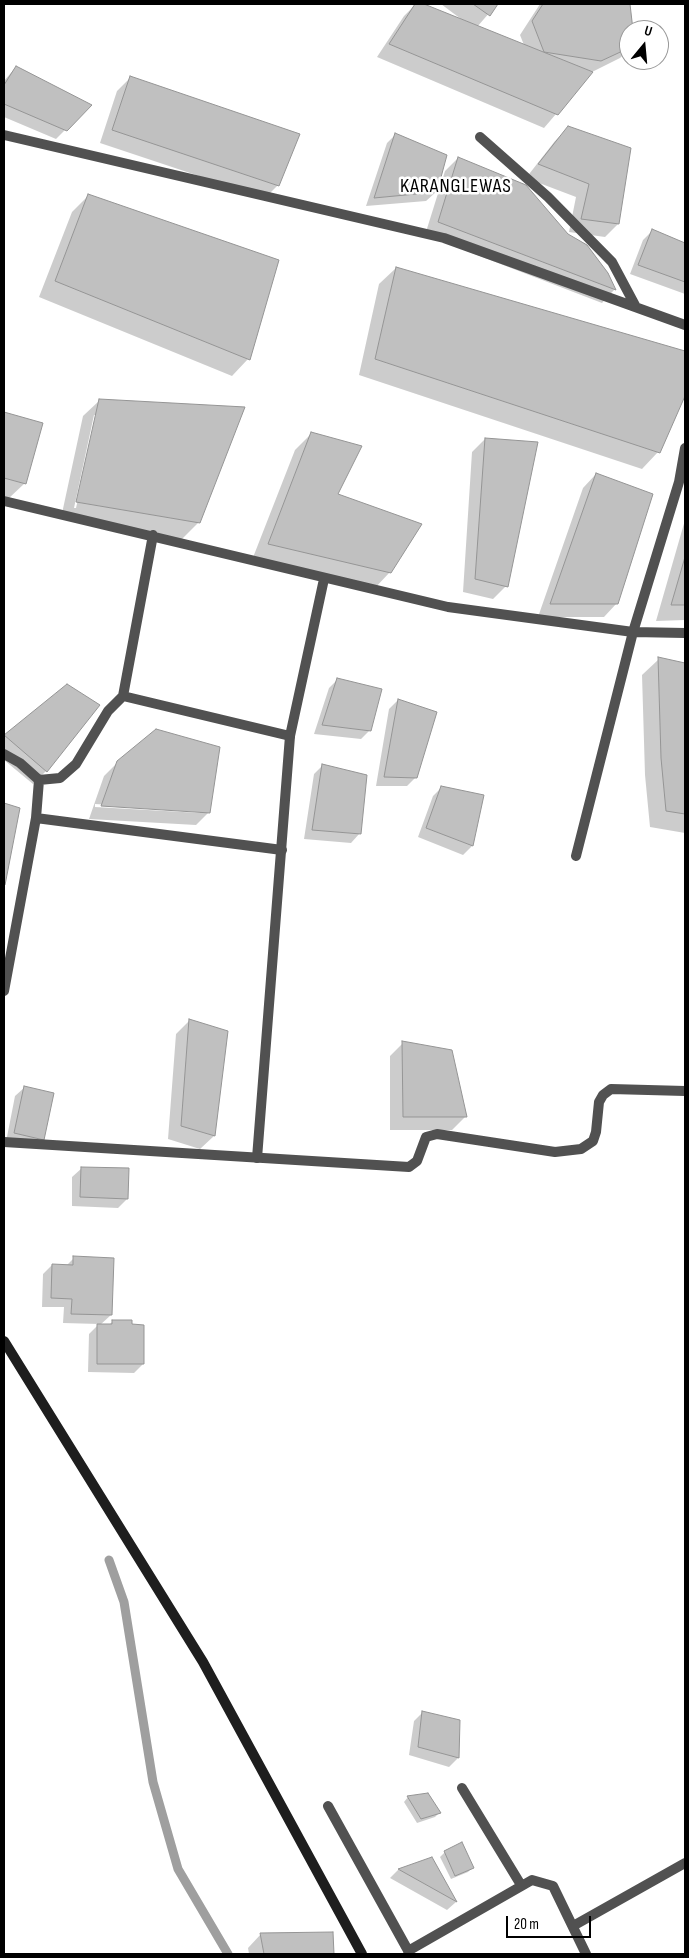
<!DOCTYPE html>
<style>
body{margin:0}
#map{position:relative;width:689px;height:1958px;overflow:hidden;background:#fff;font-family:"Sofia Sans Condensed",sans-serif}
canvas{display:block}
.frame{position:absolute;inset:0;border:5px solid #000;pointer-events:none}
.north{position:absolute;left:619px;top:20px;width:50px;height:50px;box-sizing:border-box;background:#fff;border:1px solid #999;border-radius:50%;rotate:17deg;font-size:14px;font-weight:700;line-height:20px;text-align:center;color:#000}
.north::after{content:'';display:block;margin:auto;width:18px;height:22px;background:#000;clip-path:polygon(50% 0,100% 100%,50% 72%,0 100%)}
.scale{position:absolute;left:506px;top:1916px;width:85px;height:22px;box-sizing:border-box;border:2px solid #000;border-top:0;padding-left:6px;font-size:15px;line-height:18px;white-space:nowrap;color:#000;-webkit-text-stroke:4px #fff;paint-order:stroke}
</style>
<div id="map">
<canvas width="689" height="1958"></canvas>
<div class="frame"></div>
<div class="north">U</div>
<div class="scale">20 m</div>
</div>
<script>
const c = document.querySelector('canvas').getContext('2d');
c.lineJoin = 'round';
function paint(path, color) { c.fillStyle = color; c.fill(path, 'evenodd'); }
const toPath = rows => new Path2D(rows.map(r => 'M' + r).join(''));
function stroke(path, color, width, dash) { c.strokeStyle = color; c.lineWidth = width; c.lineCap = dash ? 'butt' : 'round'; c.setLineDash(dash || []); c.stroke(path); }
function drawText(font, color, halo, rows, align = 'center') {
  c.font = font + ' "Sofia Sans Condensed",sans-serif'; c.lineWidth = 5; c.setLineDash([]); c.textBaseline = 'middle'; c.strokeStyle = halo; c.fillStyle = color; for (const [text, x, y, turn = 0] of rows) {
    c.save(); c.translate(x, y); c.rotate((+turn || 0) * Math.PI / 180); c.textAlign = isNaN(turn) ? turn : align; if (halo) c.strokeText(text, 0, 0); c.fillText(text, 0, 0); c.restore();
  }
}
paint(toPath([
 [416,4,465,22,441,4,497,4,477,27,524,45,520,35,540,4,628,4,631,30,629,30,629,49,620,58,592,72,544,128,377,57,404,16],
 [16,67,90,105,56,139,4,117,4,81],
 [130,78,278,185,265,198,100,143,117,91],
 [568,128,618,224,605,237,569,232,576,197,526,178,555,141],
 [396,134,436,192,426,201,366,206,387,143],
 [458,158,567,235,607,274,614,290,602,303,425,235,445,171],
 [89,195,248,359,232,376,39,297,72,212],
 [652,231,685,245,685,294,630,274,643,240],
 [396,268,685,352,685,393,658,452,642,469,359,375,379,284],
 [100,400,199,522,182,539,61,518,83,416],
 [94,415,97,415,76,508,74,508],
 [4,413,41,424,25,483,8,499,4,498],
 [312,433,336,495,390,572,374,589,252,560,295,450],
 [485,439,506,586,493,599,463,592,472,452],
 [596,474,617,603,604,617,538,617,583,488],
 [685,520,685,620,656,621],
 [659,659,685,664,685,833,650,827,645,775,642,675],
 [338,679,370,730,361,739,314,734,329,688],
 [67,686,98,705,46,771,33,784,4,760,4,737],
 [398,700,416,777,407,786,376,786,389,709],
 [118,762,209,812,196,825,89,819,104,776],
 [95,804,200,811,200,813,95,807],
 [323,765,360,833,351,843,304,839,314,774],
 [442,787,483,796,472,846,463,855,418,837,433,796],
 [4,804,18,809,4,885],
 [189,1021,226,1032,214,1136,200,1149,168,1139,176,1034],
 [403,1043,465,1117,452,1130,390,1130,390,1056],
 [25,1087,43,1139,34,1148,6,1142,15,1096],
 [82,1168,127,1199,118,1208,72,1206,72,1177],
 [74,1258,111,1315,100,1325,109,1325,113,1321,143,1364,134,1373,88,1372,89,1334,99,1324,63,1323,64,1307,42,1307,43,1274,52,1265,66,1266],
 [423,1712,458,1758,449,1767,409,1755,414,1721],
 [408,1797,439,1813,435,1817,417,1823,404,1802],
 [445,1852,472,1868,468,1872,451,1879,440,1857],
 [431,1859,456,1902,447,1910,390,1878,398,1870],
 [332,1933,332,1954,249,1954,248,1948,261,1934]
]), '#0003');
stroke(toPath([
 [109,1560,124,1602,153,1782,178,1869,228,1954]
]), '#9f9f9f', 9);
const building = toPath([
 [415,4,424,4,593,72,558,115,389,44,415,4],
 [473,4,498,4,490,16,473,4],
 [543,4,630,4,633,30,629,30,629,48,601,61,544,52,532,21,543,4],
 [16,66,92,105,67,131,4,104,4,85,16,66],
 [130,76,300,134,279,186,112,130,130,76],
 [568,126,631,148,619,224,581,219,589,184,538,164,568,126],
 [395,133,447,155,437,192,374,198,395,133],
 [458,157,526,185,568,234,587,245,608,273,616,290,438,222,458,157],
 [88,194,279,260,250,360,55,281,88,194],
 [652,229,685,243,685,282,638,265,652,229],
 [396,267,685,351,685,396,660,453,375,359,396,267],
 [99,399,245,407,200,523,76,502,99,399],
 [4,412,43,423,26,484,4,478,4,412],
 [311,432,362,446,338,494,422,524,391,573,268,544,311,432],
 [485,438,538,442,508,587,475,579,485,438],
 [596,473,653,494,618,604,550,604,596,473],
 [685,557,685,605,671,605,685,557],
 [658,657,685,663,685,814,666,811,661,758,658,657],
 [337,678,382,689,371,731,322,725,337,678],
 [67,684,100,705,47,772,4,735,67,684],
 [398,699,437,712,417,778,384,777,398,699],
 [156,729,220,747,210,813,101,806,117,761,156,729],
 [322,764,367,775,361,834,312,830,322,764],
 [441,786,484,795,473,846,426,828,441,786],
 [4,803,20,808,5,885,4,884,4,803],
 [189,1019,228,1031,215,1136,181,1126,189,1019],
 [402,1041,452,1050,467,1117,403,1117,402,1041],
 [24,1086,54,1093,44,1140,14,1133,24,1086],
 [81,1167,129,1168,128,1199,80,1197,81,1167],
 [73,1256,114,1258,112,1315,71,1314,72,1299,51,1298,52,1264,73,1265,73,1256],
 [112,1320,132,1320,132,1324,144,1325,144,1364,97,1364,97,1324,112,1324,112,1320],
 [422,1711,460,1720,459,1758,418,1747,422,1711],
 [428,1793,441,1813,421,1819,407,1796,428,1793],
 [462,1842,474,1868,455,1876,444,1851,462,1842],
 [432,1857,457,1902,398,1869,432,1857],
 [333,1932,334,1954,264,1954,260,1933,333,1932]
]);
paint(building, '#c0c0c0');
stroke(building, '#959595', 1);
stroke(toPath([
 [257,1158,290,736]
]), '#515151', 10);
stroke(toPath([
 [4,135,444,238,685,325],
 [480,137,548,197,612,262,636,307],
 [4,501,448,607,633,632,685,633],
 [123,696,153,535],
 [4,754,20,763,39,780,60,778,76,764,108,711,123,696,290,736,324,579],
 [36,818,282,850],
 [576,856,633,632,679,482,685,448],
 [4,991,36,818,39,780],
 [4,1142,409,1167,417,1161,426,1137,437,1134,555,1152,581,1149,593,1141,596,1132,599,1102,603,1095,611,1089,685,1091],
 [462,1788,521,1885],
 [328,1806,410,1954],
 [573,1926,685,1863],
 [408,1951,532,1880,553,1886,586,1954]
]), '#515151', 10);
stroke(toPath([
 [4,1341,203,1662,362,1954]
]), '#1e1e1e', 10);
c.letterSpacing = '1px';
drawText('20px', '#000', '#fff', [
 ["KARANGLEWAS",456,187]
]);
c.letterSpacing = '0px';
</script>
